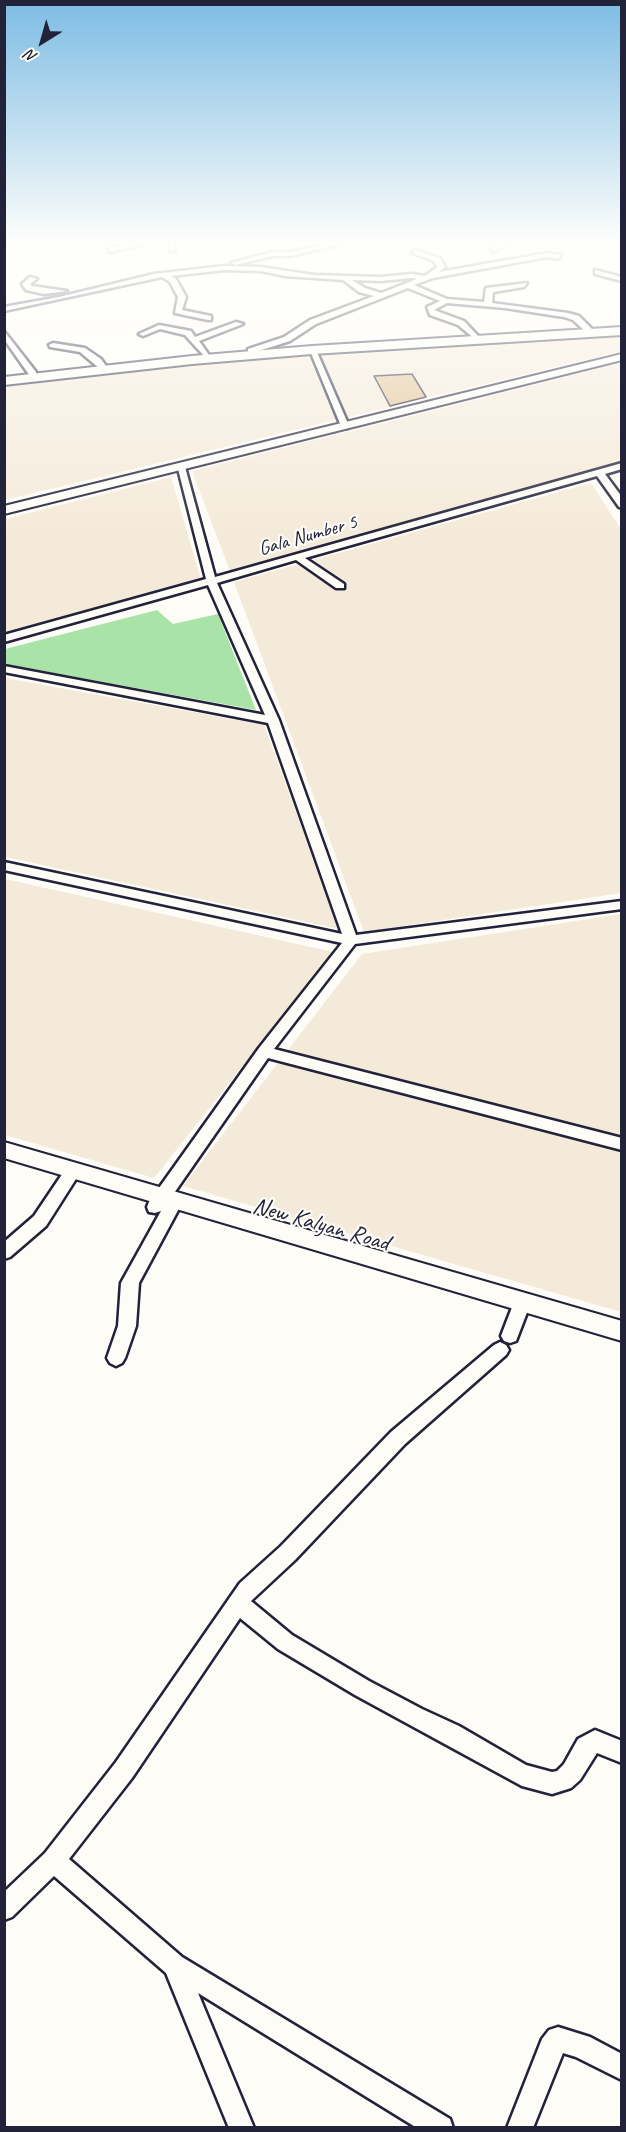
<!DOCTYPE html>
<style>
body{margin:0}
#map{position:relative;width:626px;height:2132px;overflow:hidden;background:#fdfcf7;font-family:Caveat,sans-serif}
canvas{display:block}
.frame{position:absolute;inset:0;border:6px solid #22223b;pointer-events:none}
.north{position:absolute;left:12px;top:12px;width:60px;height:60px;-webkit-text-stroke:4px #fdfcf7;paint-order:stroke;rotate:217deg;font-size:16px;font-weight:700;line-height:24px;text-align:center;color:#22223b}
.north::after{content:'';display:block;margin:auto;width:21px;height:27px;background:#22223b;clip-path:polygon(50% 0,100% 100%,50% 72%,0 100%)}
</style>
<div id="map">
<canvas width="626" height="2132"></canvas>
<div class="frame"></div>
<div class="north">N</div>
</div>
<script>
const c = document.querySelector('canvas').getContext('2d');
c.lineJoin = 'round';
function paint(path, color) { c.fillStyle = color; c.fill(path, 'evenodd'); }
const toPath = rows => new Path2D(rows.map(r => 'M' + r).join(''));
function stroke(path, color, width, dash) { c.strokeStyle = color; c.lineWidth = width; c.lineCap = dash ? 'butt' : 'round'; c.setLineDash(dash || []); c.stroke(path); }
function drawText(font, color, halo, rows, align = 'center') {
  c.font = font + ' Caveat,sans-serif'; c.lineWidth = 4.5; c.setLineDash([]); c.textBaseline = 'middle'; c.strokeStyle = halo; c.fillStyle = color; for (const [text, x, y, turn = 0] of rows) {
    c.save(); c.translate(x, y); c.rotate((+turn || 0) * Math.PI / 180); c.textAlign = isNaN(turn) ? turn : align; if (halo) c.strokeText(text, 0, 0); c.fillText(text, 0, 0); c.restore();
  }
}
paint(toPath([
 [621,336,621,351,5,500,4,387,304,353],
 [621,363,621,463,230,571,192,471],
 [171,477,201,579,5,633,5,519],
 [591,483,621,529,621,893,364,932,234,582],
 [5,678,264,725,339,929,5,857],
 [5,879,333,952,154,1178,5,1135],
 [621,914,621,1312,183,1186,362,954]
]), '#f4ead9');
paint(toPath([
 [157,610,173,624,218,614,256,710,5,664,5,649]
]), '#aae3a7');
const building = toPath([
 [412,374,426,397,390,406,374,376,412,374]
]);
paint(building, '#e0c093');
stroke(building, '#22223b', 1.5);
const minor = toPath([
 [103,241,109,241,112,247,140,242,143,244,110,252,103,241],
 [167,241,173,241,175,251,171,251,167,241],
 [342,241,355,241,290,256,272,256,235,265,231,263,272,252,290,252,342,241],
 [503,241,511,241,496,251,492,251,492,249,503,241],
 [414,250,440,258,445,267,439,272,547,253,561,255,558,259,547,257,433,278,414,285,447,299,484,302,486,288,527,283,524,287,493,292,492,303,568,313,579,316,593,330,586,332,573,320,564,317,505,308,447,303,434,310,464,321,479,337,475,339,458,325,430,315,427,307,440,301,408,288,316,324,290,341,255,352,256,355,252,357,248,355,248,349,284,337,310,320,374,296,359,292,343,280,285,276,261,271,224,270,171,276,176,279,186,297,182,310,211,316,211,320,208,320,175,313,178,297,170,282,162,277,4,311,4,307,59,297,154,274,224,266,261,267,314,275,380,277,412,274,425,276,437,267,434,261,412,253,414,250],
 [412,278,417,279,381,293,365,288,352,280,380,281,412,278],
 [595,270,622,277,622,281,595,274,595,270],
 [30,277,37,279,30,284,32,286,67,291,44,294,26,290,22,284,30,277],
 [236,322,243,324,199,341,209,355,205,357,185,335,160,329,143,336,139,334,159,325,191,331,195,337,236,322],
 [4,331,36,372,36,376,30,376,4,339,4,331],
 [53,343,85,348,101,359,106,366,99,368,80,352,50,347,49,345,53,343],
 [309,348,316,350,349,426,348,428,341,426,309,348],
 [622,463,622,469,605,474,622,497,622,508,619,507,597,476,305,558,344,584,344,588,336,588,296,560,217,583,279,720,356,935,622,901,622,909,355,944,274,1049,622,1138,622,1150,268,1058,172,1196,181,1196,183,1201,139,1283,136,1326,125,1358,122,1363,116,1366,110,1363,107,1358,118,1326,121,1283,161,1211,155,1213,149,1212,147,1207,149,1202,259,1048,342,943,4,870,4,862,342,934,268,723,4,672,4,666,265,715,208,585,4,642,4,635,206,579,177,465,185,467,215,577,622,463],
 [73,1165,79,1167,81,1171,46,1226,10,1257,4,1259,4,1242,34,1216,67,1167,73,1165],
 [522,1295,528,1297,531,1302,516,1341,510,1343,504,1341,501,1336,516,1297,522,1295],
 [500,1342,506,1345,509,1350,506,1355,405,1444,295,1560,251,1601,292,1635,369,1681,422,1709,459,1726,526,1765,552,1772,557,1771,564,1764,578,1739,595,1730,622,1741,622,1763,597,1753,580,1780,571,1788,552,1794,522,1786,355,1695,278,1649,240,1618,132,1778,69,1859,182,1957,450,2119,453,2128,417,2128,198,1993,254,2128,229,2128,166,1973,54,1876,12,1917,4,1920,4,1892,45,1853,116,1762,240,1583,281,1546,391,1432,494,1345,500,1342],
 [558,2027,590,2037,622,2054,622,2080,576,2057,563,2053,533,2128,507,2128,542,2039,549,2030,558,2027]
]);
const tertiary = toPath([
 [622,354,622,360,4,514,4,506,622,354],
 [4,1142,622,1321,622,1341,4,1158,4,1142]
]);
const primary = toPath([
 [622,327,622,335,312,354,192,364,4,385,4,377,192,356,312,346,622,327]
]);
stroke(minor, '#22223b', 5);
stroke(tertiary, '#22223b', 4);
stroke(primary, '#22223b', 4);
paint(minor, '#fdfcf7');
paint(tertiary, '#fdfcf7');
paint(primary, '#fdfcf7');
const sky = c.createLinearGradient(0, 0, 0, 539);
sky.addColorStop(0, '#7dbce4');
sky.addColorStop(0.45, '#fefefb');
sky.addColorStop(1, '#fefefb00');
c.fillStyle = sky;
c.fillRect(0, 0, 626, 539);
drawText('20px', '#22223b', '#fdfcf7', [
 ["Gala Number 5",308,536,-16]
]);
drawText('24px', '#22223b', '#fdfcf7', [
 ["New Kalyan Road",321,1225,16]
]);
</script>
